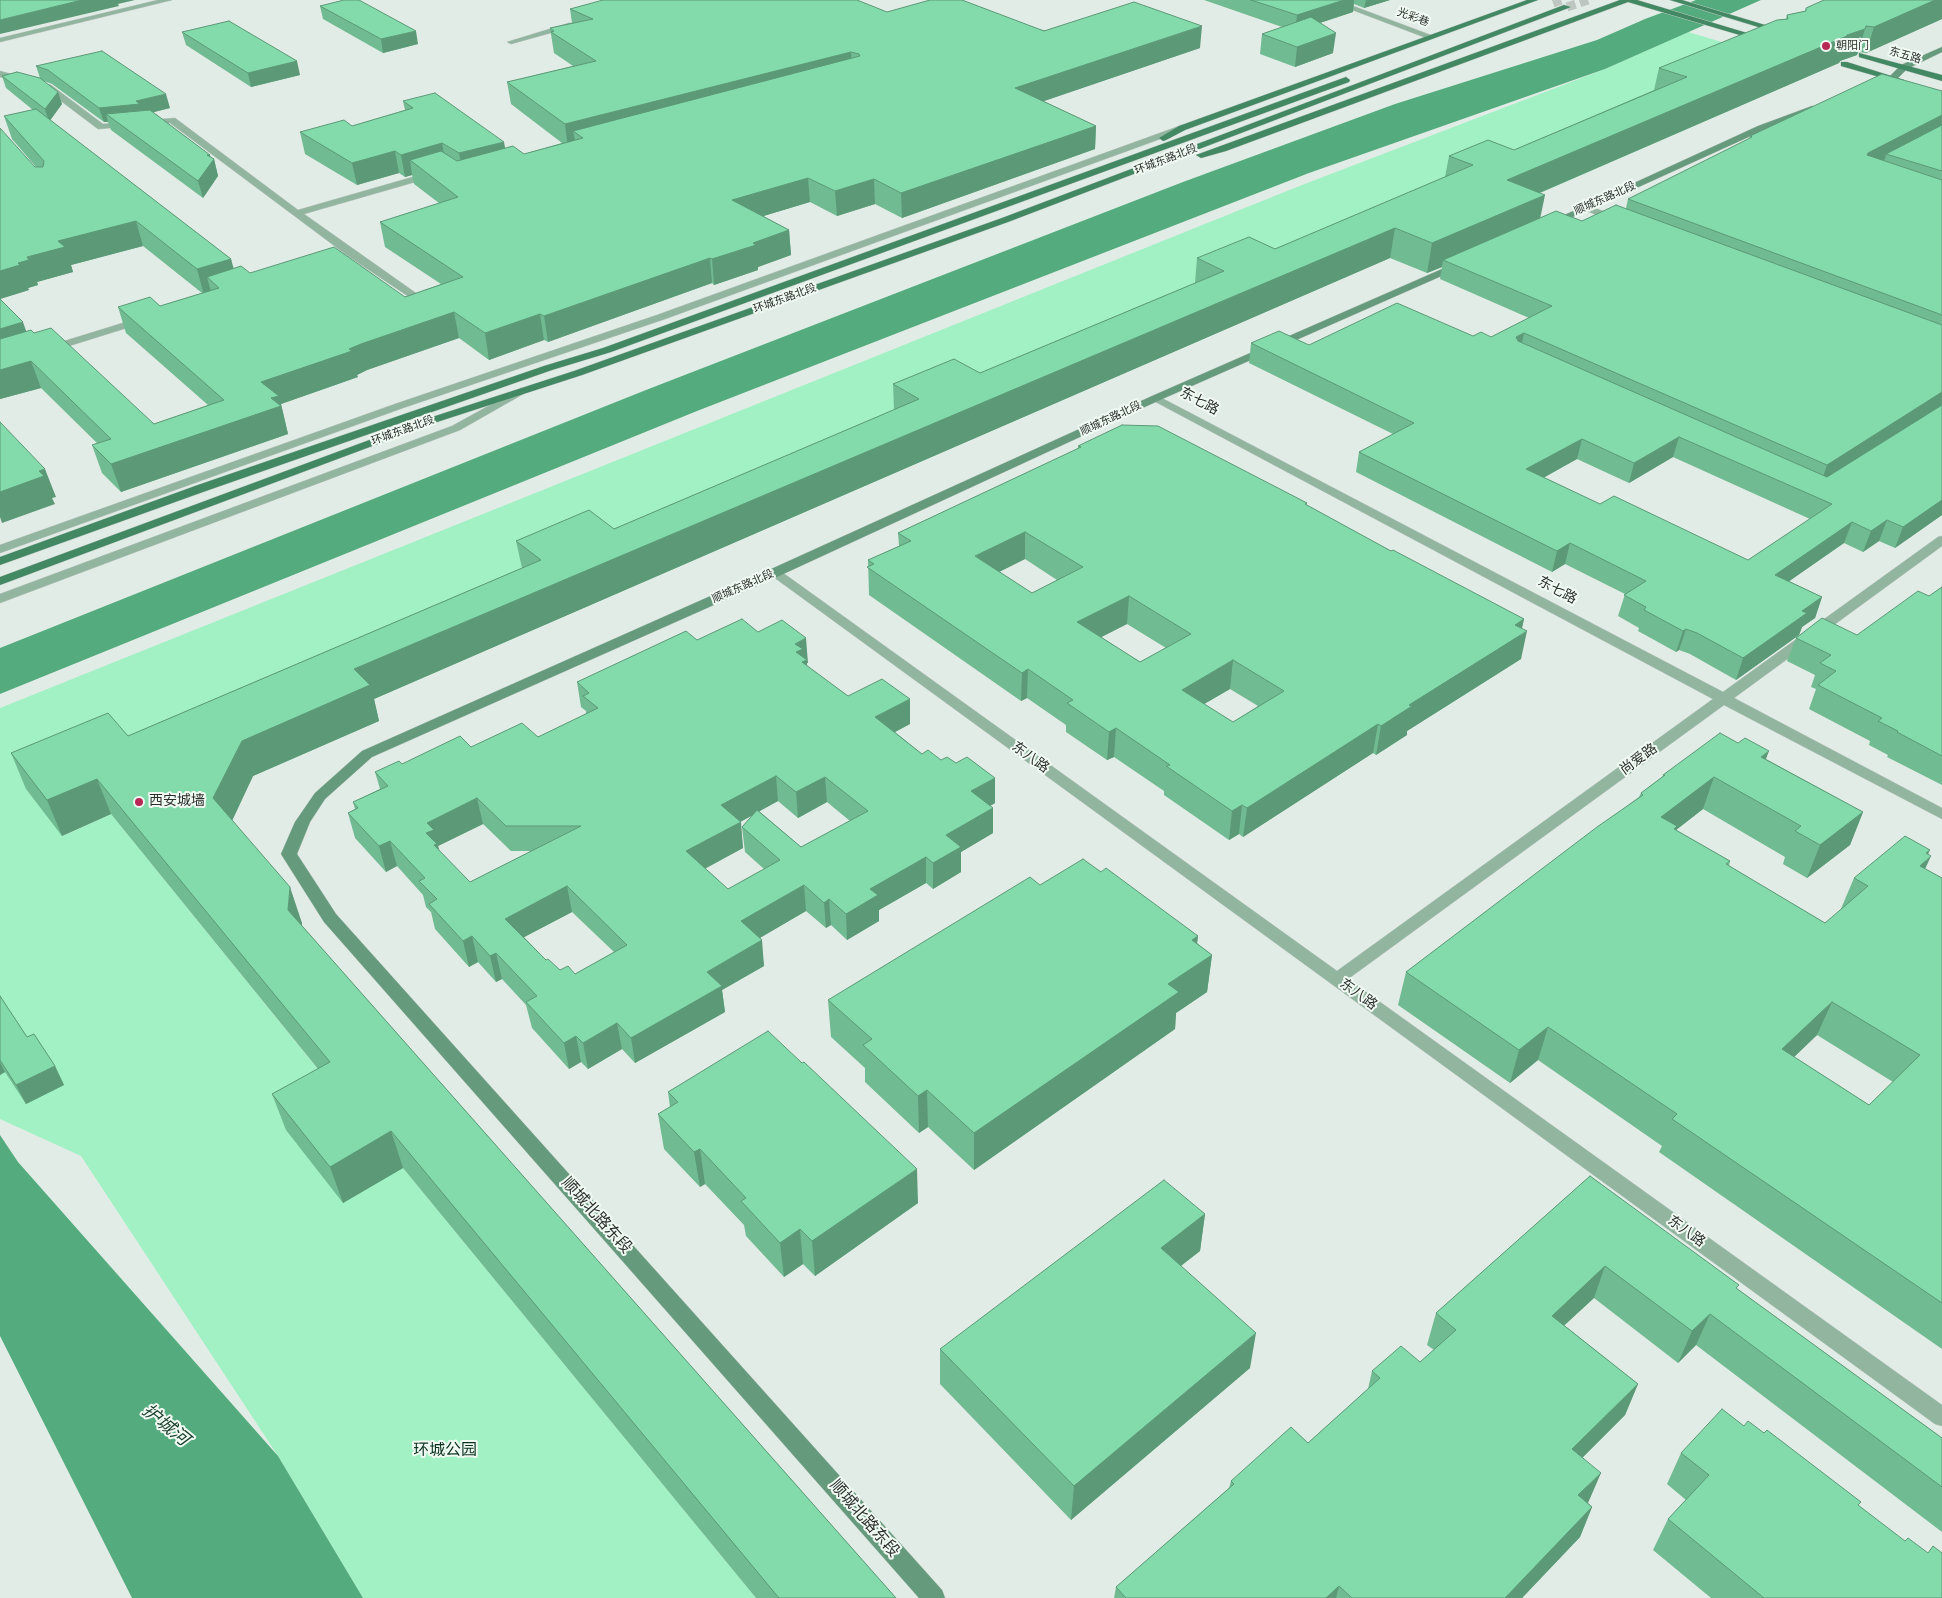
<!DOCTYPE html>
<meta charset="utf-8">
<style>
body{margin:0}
canvas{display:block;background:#e2ece6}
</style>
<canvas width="1942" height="1598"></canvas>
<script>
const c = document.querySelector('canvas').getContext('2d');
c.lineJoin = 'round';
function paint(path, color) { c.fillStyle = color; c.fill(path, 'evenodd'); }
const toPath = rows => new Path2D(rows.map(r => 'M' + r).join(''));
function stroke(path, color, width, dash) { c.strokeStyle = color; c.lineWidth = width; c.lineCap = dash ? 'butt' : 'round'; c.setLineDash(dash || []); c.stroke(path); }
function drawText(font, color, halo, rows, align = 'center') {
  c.font = font + ' Jost,"Noto Sans SC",sans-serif'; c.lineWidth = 4; c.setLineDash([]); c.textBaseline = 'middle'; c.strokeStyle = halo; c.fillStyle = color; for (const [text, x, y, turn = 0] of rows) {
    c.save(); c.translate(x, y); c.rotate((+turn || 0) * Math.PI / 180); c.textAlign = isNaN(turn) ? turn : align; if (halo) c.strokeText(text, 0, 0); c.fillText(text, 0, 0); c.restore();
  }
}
paint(toPath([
 [1688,32,1756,52,1649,93,26,789,63,836,111,814,342,1099,403,1168,756,1598,363,1598,278,1456,81,1156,0,1119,0,708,1302,185,1605,69]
]), '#a2f1c4');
paint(toPath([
 [1696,0,1761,0,1605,69,1309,173,697,411,0,694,0,648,646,390,1183,182,1395,104,1597,40,1645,19],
 [0,1135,18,1162,278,1456,363,1598,132,1598,0,1336]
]), '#54ac7e');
stroke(toPath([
 [1553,3,1561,0],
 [1567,7,1588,0]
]), '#bec6c1', 9, [9, 4.5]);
const street = toPath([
 [158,0,172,0,0,42,0,38,158,0],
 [1326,0,1337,0,1436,37,1429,39,1326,0],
 [569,23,572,23,572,27,511,44,507,42,569,23],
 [0,71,51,85,103,124,175,118,298,210,430,172,436,172,436,176,304,214,430,303,429,305,421,305,348,256,170,123,98,129,45,89,0,77,0,71],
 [1182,125,1186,128,1185,130,665,319,403,408,0,553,0,545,395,404,657,315,1182,125],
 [1587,205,1621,218,1623,220,1618,223,1615,222,1584,210,1584,206,1587,205],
 [142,317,147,320,146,322,53,351,49,352,44,349,45,347,142,317],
 [521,388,527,391,525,393,460,430,0,603,0,594,452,426,521,388],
 [1156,395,1723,692,1938,537,1942,536,1942,546,1734,698,1942,808,1942,819,1724,705,1348,979,1942,1405,1942,1426,1935,1424,768,573,769,570,779,570,1337,971,1713,699,1152,400,1150,398,1156,395]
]);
const secondary = toPath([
 [1942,47,1942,52,1907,69,1896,80,1876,88,1872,85,1890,76,1901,65,1942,47],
 [1812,106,1815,107,1815,111,1764,130,1555,225,1552,226,1547,223,1758,126,1812,106],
 [1458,262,1462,263,1462,267,1160,400,779,576,372,757,325,799,310,822,297,854,336,914,942,1590,945,1598,919,1598,324,922,281,854,295,822,315,793,362,751,769,570,1152,396,1458,262]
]);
const primary = toPath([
 [1527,0,1538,0,1185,130,1166,140,1163,141,1159,138,1179,126,1527,0],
 [1620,0,1637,0,1767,39,1760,41,1628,2,1226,151,1201,158,1196,155,1620,0],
 [1670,0,1682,0,1785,31,1778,33,1670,0],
 [1564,5,1571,7,1008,222,582,375,434,423,0,585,0,577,426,419,574,371,1002,218,1564,5],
 [1859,53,1942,75,1942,81,1859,57,1859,53],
 [1841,62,1847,62,1904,80,1897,82,1841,66,1841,62],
 [1346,77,1350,80,1349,82,611,352,552,370,203,492,0,565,0,557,195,486,544,366,603,348,1346,77]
]);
stroke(street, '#c1cac5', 1);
stroke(secondary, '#c1cac5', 1);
stroke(primary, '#c1cac5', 1);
paint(street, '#92b5a0');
paint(secondary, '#659b7c');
paint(primary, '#418863');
paint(toPath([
 [1204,0,1390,0,1364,8,1354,4,1353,12,1320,23,1333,53,1295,67,1260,54,1262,34,1282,27],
 [1942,0,1942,19,1866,53,1858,52,1857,55,1840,61,1839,63,1540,193,1540,218,1582,221,1626,208,1628,199,1749,139,1750,136,1942,91,1942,515,1895,548,1879,541,1863,552,1844,543,1789,581,1822,597,1815,618,1802,627,1799,635,1736,680,1690,654,1679,650,1676,652,1638,631,1639,628,1618,616,1625,594,1565,564,1552,572,1356,472,1359,452,1393,434,1249,363,1251,343,1309,345,1473,336,1491,337,1529,318,1440,279,1442,267,1427,273,1390,258,374,699,379,721,253,776,232,820,302,923,302,926,896,1598,756,1598,403,1168,343,1203,286,1130,272,1094,318,1069,111,814,62,836,26,789,11,753,128,736,522,568,516,541,614,529,894,410,893,384,980,373,1195,283,1197,258,1275,249,1445,177,1449,156,1514,150,1654,90,1659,68,1786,19,1787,15,1805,11,1806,8],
 [1673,457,1810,519,1748,560,1600,504,1543,477,1577,459,1629,483],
 [320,6,418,44,383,53,323,19],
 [570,9,887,12,1200,48,1043,101,1096,126,1095,149,902,218,875,204,837,216,810,202,763,216,789,230,791,255,758,267,758,270,714,285,712,283,548,342,544,340,489,360,459,338,367,370,357,375,358,377,281,404,288,434,121,492,102,473,92,445,97,443,41,388,0,399,0,299,26,331,34,333,154,424,208,405,126,333,118,307,160,306,202,293,143,246,71,265,73,272,37,282,38,285,28,288,29,290,0,299,35,167,36,167,12,139,4,116,33,110,6,88,2,76,40,78,36,66,170,108,153,112,210,155,210,157,214,159,218,176,203,198,111,130,108,122,104,122,52,84,44,81,62,104,50,120,231,259,233,269,250,273,405,297,441,284,385,247,380,222,439,203,414,184,412,175,405,177,399,173,357,185,305,154,300,132,352,126,405,110,403,101,505,148,524,154,562,143,511,104,507,82,573,66,554,53,550,28,572,23],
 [182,32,300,75,251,87,186,45],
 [1078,446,1307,503,1306,505,1391,551,1524,619,1522,628,1521,659,1407,731,1407,735,1376,755,1373,753,1243,837,1239,834,1229,840,1164,795,1164,791,1114,757,1107,760,1066,732,1066,725,1027,698,1021,701,869,595,868,560,899,546,898,533,1078,449],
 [1025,559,1057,580,1032,593,999,572],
 [1127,624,1166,648,1140,662,1101,637],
 [1230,689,1258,706,1233,722,1204,704],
 [1942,587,1942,785,1887,757,1888,755,1869,745,1870,741,1809,709,1816,689,1811,687,1815,675,1787,661,1796,638,1857,635,1929,596],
 [758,632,808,663,807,663,807,666,848,696,910,724,895,732,922,754,995,803,990,806,993,833,961,852,961,872,933,889,926,883,879,910,879,921,847,940,831,925,826,928,806,911,760,938,764,966,722,990,725,1012,635,1063,622,1049,588,1069,581,1062,569,1069,532,1028,526,1005,502,979,496,982,478,962,469,967,435,929,431,912,426,907,423,895,397,866,386,872,355,838,348,813,355,809,353,802,380,789,375,772,402,764,471,747,538,737,586,714,586,711,581,707,577,682,697,640],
 [778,801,798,818,827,802,850,821,801,847,759,811],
 [753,815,742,827,745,852,764,869,728,889,705,868,743,848,740,822],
 [483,824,511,851,531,851,470,882,439,851,438,846],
 [572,912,614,952,575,974,560,970,546,960,524,937],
 [1766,759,1863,812,1850,845,1807,878,1783,864,1785,857,1703,809,1676,830,1730,861,1729,866,1825,923,1840,911,1854,878,1930,850,1927,854,1925,869,1942,878,1942,1349,1659,1152,1662,1146,1538,1060,1510,1083,1398,1005,1406,972,1639,797,1641,793,1662,777,1663,775],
 [1817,1035,1893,1082,1869,1105,1794,1057],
 [1101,872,1198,936,1197,943,1212,955,1207,992,1176,1013,1175,1029,974,1170,928,1127,919,1133,865,1082,865,1068,831,1037,828,1000],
 [0,996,27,1037,55,1066,64,1085,26,1104,5,1072,0,1075],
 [668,1092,918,1203,815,1276,803,1264,784,1277,746,1236,744,1225,705,1184,700,1187,664,1149,658,1114,670,1107],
 [1590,1176,1737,1289,1942,1438,1942,1532,1696,1345,1678,1363,1594,1298,1564,1325,1638,1384,1625,1415,1582,1458,1588,1503,1592,1507,1580,1537,1522,1598,1114,1598,1116,1587,1229,1488,1231,1481,1308,1443,1368,1389,1372,1371,1420,1362,1434,1350,1427,1345,1436,1313],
 [1205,1214,1200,1251,1181,1266,1250,1368,1071,1520,940,1384,940,1349],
 [1744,1426,1858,1505,1942,1598,1711,1598,1653,1550,1668,1519,1686,1500,1667,1484,1681,1453]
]), '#71bb92');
paint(toPath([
 [82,0,135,0,118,4,119,6,0,34,0,20],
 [1344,0,1354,0,1353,12,1295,31,1297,15],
 [1366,0,1390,0,1364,8],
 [1935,0,1942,0,1942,19,1866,53,1874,27],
 [1202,26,1200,48,1015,111,1015,88],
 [1865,29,1857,55,1840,61,1839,63,1502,209,1507,180,1847,35],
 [416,31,418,44,383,53,381,39],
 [1336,33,1333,53,1295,67,1297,47],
 [851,52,852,74,583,138,573,131,576,146,568,148,565,124],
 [297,61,300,75,251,87,248,73],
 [58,92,62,104,49,122,45,109],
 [166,94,170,108,143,115,106,114,108,122,104,122,99,108,136,101],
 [1942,115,1942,130,1886,154,1885,159,1862,170,1868,153],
 [1096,126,1095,149,902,218,901,193],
 [504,142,508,163,463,175,459,153],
 [442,143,446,165,410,160,412,175,405,177,401,155],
 [395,151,399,173,357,185,352,163],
 [207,155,210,155,212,162,214,159,218,176,203,198,198,181],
 [808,178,810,202,734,225,732,200],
 [874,179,875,204,837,216,835,191],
 [1545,195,1539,224,1443,260,1442,267,1427,273,1432,243],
 [136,221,143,246,71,265,73,272,37,282,38,285,28,288,29,290,0,299,0,271,18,263,58,241],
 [1395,228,1390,258,374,699,379,721,253,776,226,834,213,798,242,741,354,669],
 [789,230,791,255,758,267,758,270,714,285,712,259,753,243],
 [710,258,712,283,548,342,544,316],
 [231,259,238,284,219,288,207,277,211,292,204,295,197,269],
 [454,312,459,338,367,370,357,375,358,377,281,404,288,434,121,492,111,464,261,382,361,344],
 [540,314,544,340,489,360,485,333],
 [23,322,32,348,0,358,0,329],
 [1524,333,1520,352,1516,337],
 [31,361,41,388,0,399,0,370],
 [1942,392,1942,410,1820,485,1827,465],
 [1679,437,1673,457,1629,483,1634,463],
 [1582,439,1577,459,1522,490,1526,469],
 [45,469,56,497,52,498,55,504,2,523,0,517,0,492,39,471],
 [1942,500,1942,515,1895,548,1903,527],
 [1887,520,1879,541,1863,552,1871,531],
 [1852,522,1844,543,1768,596,1775,575],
 [1025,532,1025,559,975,584,975,556],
 [1570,543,1565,564,1552,572,1557,551],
 [1129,596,1127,624,1076,650,1077,622],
 [1822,597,1815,618,1802,627,1799,635,1736,680,1743,658,1802,611],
 [1524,619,1520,636,1527,631,1521,659,1407,731,1407,735,1376,755,1381,726,1515,625],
 [1686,629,1679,650,1676,652,1683,631],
 [806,638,808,663,807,663,808,685,798,677,795,644],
 [1233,660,1230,689,1180,718,1182,690],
 [1028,669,1027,698,1021,701,1022,673],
 [910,699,910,724,876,742,875,717],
 [1378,724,1373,753,1243,837,1247,808],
 [1116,728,1114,757,1107,760,1109,732],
 [1769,751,1757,783,1761,757],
 [776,776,778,801,724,831,721,805],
 [825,777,827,802,798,818,796,792],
 [1714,777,1703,809,1676,830,1661,817],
 [995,778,995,803,971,817,971,791],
 [97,779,111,814,62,836,47,800],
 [477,798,483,824,438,846,441,855,426,833,427,823],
 [1242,805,1239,834,1229,840,1232,811],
 [993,808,993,833,961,852,961,872,933,889,933,863,946,835],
 [1863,812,1850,845,1807,878,1820,845],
 [741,822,743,848,690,877,686,851],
 [390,841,397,866,386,872,379,846],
 [1930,850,1924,863,1931,856,1916,889,1905,899,1926,853],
 [926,857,926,883,879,910,879,921,847,940,846,914,870,889],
 [804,885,806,911,744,947,741,921],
 [567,886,572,912,511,944,505,919],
 [290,887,302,923,300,947,288,910],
 [829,899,831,925,826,928,824,903],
 [472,936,478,962,469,967,463,941],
 [1198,936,1194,966,1212,955,1207,992,1176,1013,1175,1029,974,1170,974,1133,1168,984,1192,940],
 [762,940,764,966,722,990,725,1012,635,1063,631,1038,707,972],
 [496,953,502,979,496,982,490,956],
 [1832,1002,1817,1035,1768,1082,1782,1049],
 [617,1023,622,1049,588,1069,583,1043],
 [1548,1027,1538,1060,1510,1083,1519,1050],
 [576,1036,581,1062,569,1069,564,1043],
 [0,1062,5,1072,0,1075],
 [55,1066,64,1085,26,1104,16,1085],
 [927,1090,928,1127,919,1133,918,1096],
 [391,1131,403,1168,343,1203,330,1167],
 [700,1149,705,1184,700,1187,694,1152],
 [917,1169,918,1203,815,1276,812,1241],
 [1205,1214,1200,1251,1157,1284,1161,1248],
 [800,1229,803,1264,784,1277,780,1243],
 [1605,1266,1594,1298,1541,1347,1552,1316],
 [1710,1314,1696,1345,1678,1363,1692,1331],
 [1256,1333,1250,1368,1071,1520,1074,1486],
 [1638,1384,1625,1415,1560,1480,1572,1449],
 [1601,1473,1588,1503,1578,1495],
 [1592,1507,1580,1537,1522,1598,1505,1598],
 [1339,1586,1336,1598,1326,1598]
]), '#5c9977');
const building = toPath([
 [0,0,82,0,0,20,0,0],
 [344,0,359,0,416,31,381,39,320,6,344,0],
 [603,0,857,0,887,12,930,0,962,0,1044,31,1134,2,1202,26,1015,88,1096,126,901,193,874,179,835,191,808,178,732,200,789,230,753,243,756,245,712,259,710,258,544,316,540,314,485,333,454,312,361,344,349,349,352,351,261,382,279,396,271,398,281,406,111,464,92,445,111,439,31,361,0,370,0,339,31,330,34,333,51,328,154,424,224,400,118,307,150,297,160,306,219,288,207,277,241,266,250,273,334,247,405,297,463,277,380,222,458,197,410,160,441,151,457,161,513,146,524,154,583,138,573,131,860,56,859,54,851,52,565,124,507,82,596,61,551,32,554,31,550,28,593,19,570,9,603,0],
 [1251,0,1344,0,1297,15,1251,0],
 [1824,0,1935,0,1874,27,1866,26,1865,29,1847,35,1847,36,1507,180,1545,195,1432,243,1395,228,354,669,370,685,242,741,213,798,290,887,288,910,896,1598,779,1598,391,1131,330,1167,272,1094,330,1062,97,779,47,800,11,753,108,713,128,736,541,560,516,541,589,510,614,529,919,399,893,384,954,359,980,373,1224,271,1197,258,1249,237,1275,249,1473,165,1449,156,1488,140,1514,150,1687,77,1659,68,1777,20,1788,19,1787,15,1806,11,1806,8,1824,0],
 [1311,17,1336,33,1297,47,1262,34,1311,17],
 [229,21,297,61,248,73,182,32,229,21],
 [102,51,166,94,136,101,140,104,99,108,48,70,36,66,102,51],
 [17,72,40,78,58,92,45,109,2,76,17,72],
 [1882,74,1942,91,1942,115,1868,153,1867,155,1942,180,1942,315,1628,199,1752,137,1750,136,1882,74],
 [435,93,504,142,459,153,442,143,401,155,395,151,352,163,300,132,344,120,352,126,413,108,403,101,435,93],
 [36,109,231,259,197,269,136,221,58,241,65,247,27,257,29,260,18,263,20,265,0,271,0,128,35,167,43,167,44,161,4,116,36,109],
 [150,110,210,155,207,155,214,159,198,181,106,114,150,110],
 [1942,125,1942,171,1886,154,1942,125],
 [1616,205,1942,325,1942,392,1827,465,1524,333,1516,337,1518,341,1827,477,1942,405,1942,500,1903,527,1887,520,1871,531,1852,522,1775,575,1822,597,1802,611,1807,613,1743,658,1697,633,1686,629,1683,631,1644,610,1646,607,1624,595,1646,581,1570,543,1557,551,1359,452,1414,423,1251,343,1279,331,1309,345,1397,303,1473,336,1481,332,1491,337,1552,306,1443,260,1556,211,1582,221,1616,205],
 [1679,437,1832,504,1748,560,1614,496,1600,504,1526,469,1582,439,1634,463,1679,437],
 [0,299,23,322,0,329,0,299],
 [0,422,45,469,39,471,44,476,0,492,0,422],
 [1122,425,1158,426,1307,503,1305,504,1391,551,1393,550,1524,619,1515,625,1527,631,1409,705,1412,706,1381,726,1378,724,1247,808,1242,805,1232,811,1166,766,1170,765,1116,728,1109,732,1067,703,1073,700,1028,669,1022,673,867,567,874,564,868,560,911,541,898,533,1081,447,1078,446,1122,425],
 [1025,532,1083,567,1032,593,975,556,1025,532],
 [1129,596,1191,634,1140,662,1077,622,1129,596],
 [1233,660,1284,691,1233,722,1182,690,1233,660],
 [1942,587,1942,756,1897,732,1898,731,1878,721,1882,718,1818,685,1836,671,1820,663,1831,655,1796,638,1822,618,1857,635,1918,591,1929,596,1942,587],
 [742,619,758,632,782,620,806,638,795,644,803,649,796,652,807,660,802,662,848,696,882,679,910,699,875,717,922,754,928,750,941,760,947,757,956,763,967,757,995,778,971,791,993,808,946,835,961,847,933,863,926,857,870,889,878,895,846,914,829,899,824,903,804,885,741,921,762,940,707,972,722,986,631,1038,617,1023,583,1043,576,1036,564,1043,526,1002,537,996,496,953,490,956,472,936,463,941,429,904,437,899,419,881,425,878,390,841,379,846,348,813,358,808,353,802,388,786,375,772,399,761,402,764,460,736,471,747,522,723,538,737,598,708,583,696,589,693,577,682,686,631,697,640,742,619],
 [776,776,796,792,825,777,868,811,801,847,757,810,742,827,780,860,728,889,686,851,741,822,721,805,776,776],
 [477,798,506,826,581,826,470,882,434,845,437,844,426,833,434,830,427,823,477,798],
 [567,886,627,945,575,974,568,966,560,970,548,959,546,960,505,919,567,886],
 [1720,733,1738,743,1745,738,1769,751,1761,757,1863,812,1820,845,1795,831,1801,826,1714,777,1661,817,1677,826,1674,829,1730,861,1726,864,1825,923,1868,886,1854,878,1905,836,1930,850,1926,853,1931,856,1920,866,1942,878,1942,1303,1672,1119,1677,1114,1548,1027,1519,1050,1406,972,1597,827,1643,795,1641,793,1665,775,1663,775,1720,733],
 [1832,1002,1920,1055,1869,1105,1782,1049,1832,1002],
 [1083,859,1101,872,1106,868,1198,936,1192,940,1212,955,1168,984,1179,992,974,1133,927,1090,918,1096,863,1045,872,1039,828,1000,1030,877,1040,885,1083,859],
 [0,996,27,1037,34,1034,55,1066,16,1085,0,1060,0,996],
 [768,1031,802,1063,804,1062,917,1169,812,1241,800,1229,780,1243,741,1201,746,1198,700,1149,694,1152,658,1114,678,1102,668,1092,768,1031],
 [1590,1176,1739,1285,1736,1288,1942,1438,1942,1487,1710,1314,1692,1331,1605,1266,1552,1316,1638,1384,1572,1449,1601,1473,1578,1495,1592,1507,1505,1598,1352,1598,1339,1586,1326,1598,1126,1598,1116,1587,1234,1484,1231,1481,1291,1427,1308,1443,1380,1378,1372,1371,1401,1346,1420,1362,1456,1330,1436,1313,1590,1176],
 [1164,1180,1205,1214,1161,1248,1256,1333,1074,1486,940,1349,1164,1180],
 [1722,1409,1744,1426,1748,1421,1764,1433,1767,1430,1861,1502,1858,1505,1905,1541,1908,1538,1928,1553,1933,1546,1942,1553,1942,1598,1764,1598,1668,1519,1709,1475,1681,1453,1722,1409]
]);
paint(building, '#83daaa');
stroke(building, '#5c9977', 1);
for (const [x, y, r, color] of [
 [1826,46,5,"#b82854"],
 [139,802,5,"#b82854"]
]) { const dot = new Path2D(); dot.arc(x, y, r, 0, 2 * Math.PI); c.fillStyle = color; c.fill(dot); stroke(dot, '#f0faf3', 2); }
drawText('11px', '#2c302d', '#f0faf3', [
 ["光彩巷",1413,18,20],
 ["东五路",1905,56,16],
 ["环城东路北段",1166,160,-21],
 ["顺城东路北段",1605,199,-24],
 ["环城东路北段",785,299,-20],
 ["顺城东路北段",1111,419,-25],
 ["环城东路北段",403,431,-20],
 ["顺城东路北段",743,587,-24]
]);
drawText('11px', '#2c302d', '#f0faf3', [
 ["朝阳门",1836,46]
], 'left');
drawText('14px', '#2c302d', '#f0faf3', [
 ["东七路",1199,402,28],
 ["东七路",1557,591,28],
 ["东八路",1030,758,36],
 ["尚爱路",1639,760,-36],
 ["东八路",1358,995,36],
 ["东八路",1686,1232,36]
]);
drawText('14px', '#2c302d', '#f0faf3', [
 ["西安城墙",149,802]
], 'left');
drawText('16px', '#2c302d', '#f0faf3', [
 ["顺城北路东段",596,1216,48],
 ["顺城北路东段",864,1519,49]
]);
drawText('16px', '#0b321f', '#f0faf3', [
 ["环城公园",445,1451]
]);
drawText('italic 18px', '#193f2b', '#f0faf3', [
 ["护城河",165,1426,39]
]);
</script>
